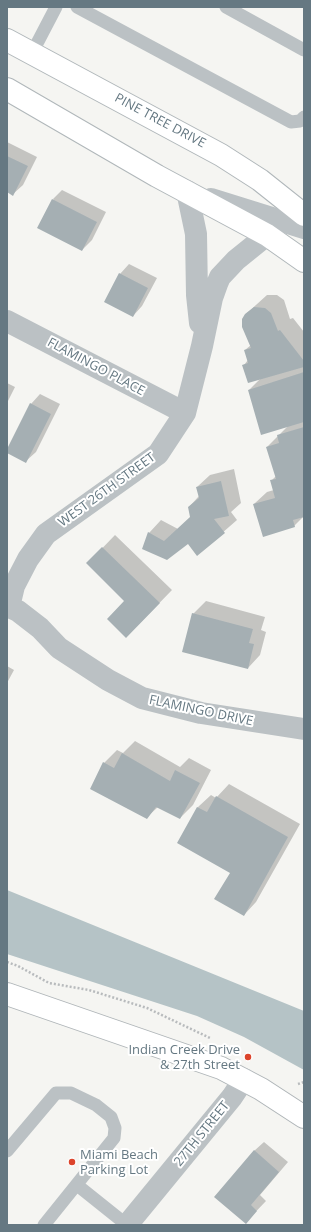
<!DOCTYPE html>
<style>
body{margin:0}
#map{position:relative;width:311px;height:1232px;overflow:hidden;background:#f5f5f2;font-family:"Open Sans",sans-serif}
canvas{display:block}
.frame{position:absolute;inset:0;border:8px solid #657882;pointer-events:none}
</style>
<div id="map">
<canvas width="311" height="1232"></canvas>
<div class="frame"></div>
</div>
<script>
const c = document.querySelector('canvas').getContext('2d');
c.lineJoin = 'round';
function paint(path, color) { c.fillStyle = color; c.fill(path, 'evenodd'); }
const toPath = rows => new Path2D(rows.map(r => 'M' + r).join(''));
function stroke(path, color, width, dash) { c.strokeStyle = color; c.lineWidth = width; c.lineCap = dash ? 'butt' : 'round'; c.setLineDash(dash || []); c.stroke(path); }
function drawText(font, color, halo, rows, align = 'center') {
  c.font = font + ' "Open Sans",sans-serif'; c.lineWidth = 4; c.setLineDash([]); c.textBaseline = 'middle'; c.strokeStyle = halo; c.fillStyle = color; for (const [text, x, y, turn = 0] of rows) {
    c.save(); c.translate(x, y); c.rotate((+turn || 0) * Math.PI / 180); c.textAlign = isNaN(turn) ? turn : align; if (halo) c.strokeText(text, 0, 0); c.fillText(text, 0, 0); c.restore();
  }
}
paint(toPath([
 [7,890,304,1011,304,1070,244,1037,197,1016,7,954]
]), '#b5c3c6');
paint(toPath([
 [7,142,37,157,23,185,13,194,7,191],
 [62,190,106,212,92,240,82,250,53,199],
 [129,264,157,278,142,306,133,316,120,274],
 [267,295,277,295,284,300,290,319,293,318,304,332,304,516,294,526,254,504,267,492,274,490,271,481,276,476,267,447,288,426,249,390,260,379,244,365,248,360,245,350,251,345,246,314],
 [7,383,15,387,7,403],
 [40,394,60,404,36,452,26,461,7,451,31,404],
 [234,469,241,503,231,512,237,520,198,554,188,542,167,559,149,533,161,520,178,529,191,517,189,507,199,496,197,487,210,475],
 [115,535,172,590,139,624,126,601,88,563],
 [206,601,265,617,261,630,266,632,260,655,248,668,193,614],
 [7,666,14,670,7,683],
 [135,741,180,767,189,758,211,770,193,805,180,818,158,807,147,817,104,763,117,750,123,753],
 [229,784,300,824,256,902,244,915,231,872,178,843,198,807,211,795,216,798],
 [264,1142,288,1162,260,1195,266,1201,245,1223,254,1151]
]), '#0003');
paint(toPath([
 [7,156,28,166,13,196,7,192],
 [52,199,97,222,82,251,37,228],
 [119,273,148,288,133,317,104,302],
 [254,307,265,308,271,313,278,331,280,330,304,361,304,367,248,383,242,365,248,363,244,350,251,348,242,327,242,319,245,314],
 [304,372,304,422,261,435,248,390],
 [30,403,51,414,26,463,7,453,7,449],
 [304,427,304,517,293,520,295,527,263,537,253,504,275,498,270,480,276,479,266,447,279,443,277,435],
 [221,481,229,516,214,519,225,533,197,556,188,544,167,560,142,549,148,532,164,541,190,517,188,507,199,498,196,487],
 [102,547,160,603,126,638,107,619,124,601,86,563],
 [192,613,253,629,249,643,254,644,248,669,182,652],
 [122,753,170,781,175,770,200,783,180,819,156,807,147,819,90,789,103,762,114,768],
 [216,796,288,837,244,916,214,899,230,873,177,843,197,807,207,812],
 [254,1150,279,1172,251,1205,257,1211,246,1224,214,1197]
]), '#a5afb3');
const secondary = toPath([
 [7,40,221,155,260,180,304,215],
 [7,89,157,176,267,235,304,261]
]);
const primary = toPath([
 [7,994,221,1068,261,1089,304,1117]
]);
stroke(secondary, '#b0b7ba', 24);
stroke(primary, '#afb5b8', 24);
stroke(toPath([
 [7,962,18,966,49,983,89,990,147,1008,210,1038],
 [298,1084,304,1082]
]), '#b8bbbd', 2.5, [2, 2]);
stroke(toPath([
 [77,7,291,122,300,121,304,117],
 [226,7,304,50],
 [32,53,56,7],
 [7,1151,56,1093,71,1093,96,1105,111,1117,115,1128,114,1138,44,1225],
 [77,1185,127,1225]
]), '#bbc1c4', 13);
stroke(toPath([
 [187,191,196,234,197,295,200,323],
 [211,199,304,228],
 [7,321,185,413],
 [7,606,18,611,40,628,59,648,108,680,142,698,201,713,304,729],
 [9,607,14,586,28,559,46,534,158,454,185,413,202,346,212,298,217,284,220,277,236,260,267,235],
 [127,1225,232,1097,244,1079]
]), '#bbc1c4', 22);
stroke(secondary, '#fff', 22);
stroke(primary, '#fff', 22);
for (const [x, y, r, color] of [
 [248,1057,4,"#dc442b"],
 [72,1162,4,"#dc442b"]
]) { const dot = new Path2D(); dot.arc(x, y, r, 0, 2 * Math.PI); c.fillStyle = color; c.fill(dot); stroke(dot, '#fff', 1.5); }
drawText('13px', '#657882', '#fff', [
 ["PINE TREE DRIVE",160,121,28],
 ["FLAMINGO PLACE",96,367,28],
 ["WEST 26TH STREET",107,490,-36],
 ["FLAMINGO DRIVE",201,711,12],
 ["27TH STREET",202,1134,-51]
]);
drawText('13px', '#657882', '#fff', [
 ["Indian Creek Drive",240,1050],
 ["& 27th Street",240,1065],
 ["Miami Beach",80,1155,"left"],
 ["Parking Lot",80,1170,"left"]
], 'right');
</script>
